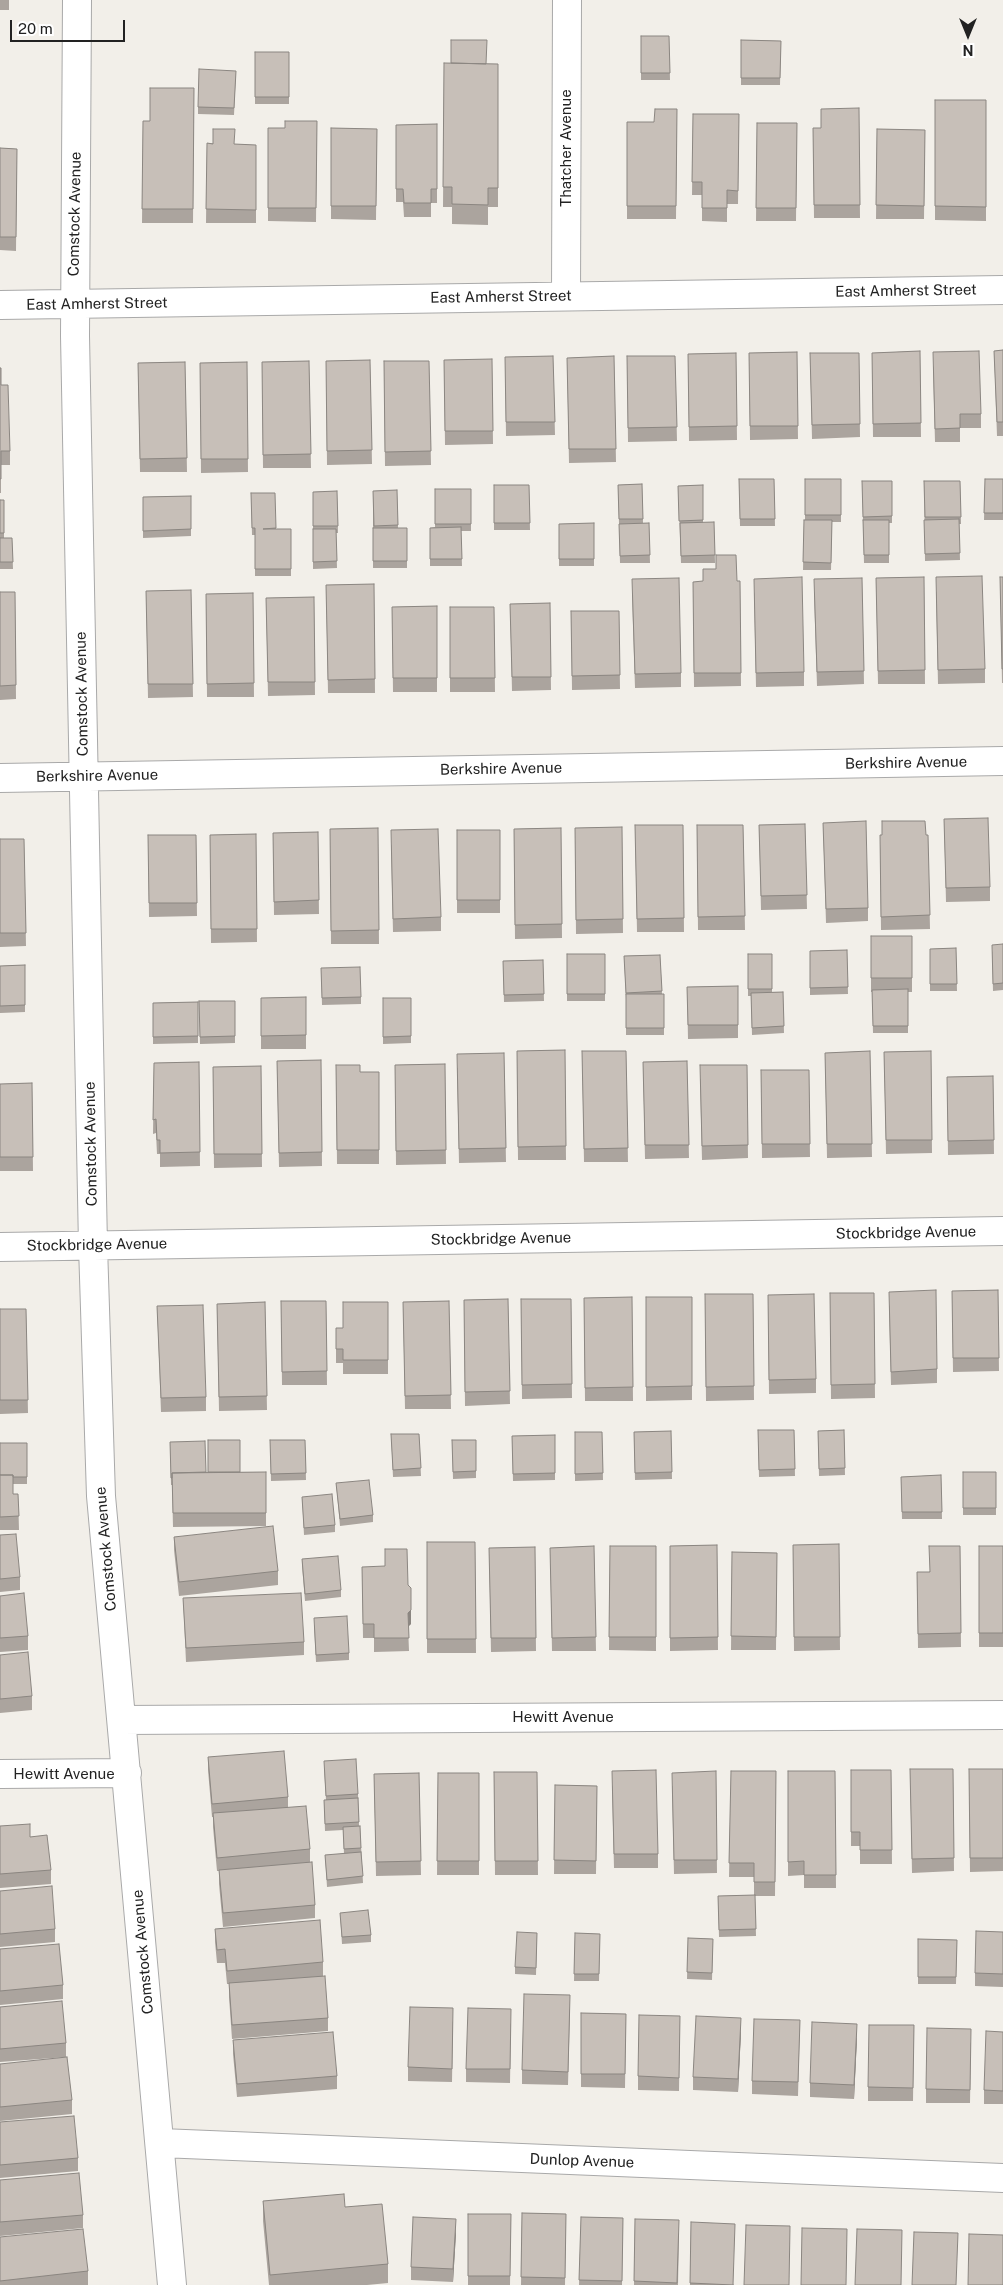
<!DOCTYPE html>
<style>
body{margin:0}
#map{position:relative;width:1003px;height:2285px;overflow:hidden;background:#f2efe9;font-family:"Public Sans",sans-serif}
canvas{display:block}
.north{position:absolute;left:943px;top:10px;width:50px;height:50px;-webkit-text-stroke:4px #fff;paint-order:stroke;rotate:180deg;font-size:14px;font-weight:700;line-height:20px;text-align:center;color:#222}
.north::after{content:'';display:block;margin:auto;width:18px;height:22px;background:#222;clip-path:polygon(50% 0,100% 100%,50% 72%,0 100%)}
.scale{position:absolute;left:10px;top:20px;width:115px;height:22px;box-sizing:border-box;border:2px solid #222;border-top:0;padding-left:6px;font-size:15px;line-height:18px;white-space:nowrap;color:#222;-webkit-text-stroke:4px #fff;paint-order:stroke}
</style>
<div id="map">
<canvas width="1003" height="2285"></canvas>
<div class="north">N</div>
<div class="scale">20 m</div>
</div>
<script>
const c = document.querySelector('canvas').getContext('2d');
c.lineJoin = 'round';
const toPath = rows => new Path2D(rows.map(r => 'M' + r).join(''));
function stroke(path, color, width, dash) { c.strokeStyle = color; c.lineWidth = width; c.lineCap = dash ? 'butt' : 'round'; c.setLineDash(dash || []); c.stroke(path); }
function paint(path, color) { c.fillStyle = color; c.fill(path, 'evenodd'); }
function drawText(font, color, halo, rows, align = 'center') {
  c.font = font + ' "Public Sans",sans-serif'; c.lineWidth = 4; c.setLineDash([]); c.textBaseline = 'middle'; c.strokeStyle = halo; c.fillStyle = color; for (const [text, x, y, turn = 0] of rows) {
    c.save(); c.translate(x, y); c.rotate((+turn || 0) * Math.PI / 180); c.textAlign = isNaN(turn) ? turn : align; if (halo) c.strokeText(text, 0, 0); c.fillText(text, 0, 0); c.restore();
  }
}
const minor = toPath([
 [77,0,75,336,93,1246,101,1496,172,2285],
 [566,296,567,0],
 [0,305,1003,290],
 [0,778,1003,761],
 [0,1247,1003,1231],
 [122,1720,1003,1715],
 [0,1774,127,1773],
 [161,2143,1003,2178]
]);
stroke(minor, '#a9a9a9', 30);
stroke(minor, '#fff', 28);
paint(toPath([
 [0,0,9,0,9,10,0,10],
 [641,36,669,36,670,80,641,80],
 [741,40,781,41,780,85,741,85],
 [255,52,289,52,289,104,255,104],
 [444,63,498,64,498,207,488,207,488,225,452,224,452,207,443,207],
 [236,71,234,115,198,114,198,107],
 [194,88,193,223,142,223,143,121,150,121],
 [935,100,986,100,986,221,935,220],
 [859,108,860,218,814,218,813,128,821,128],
 [677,109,676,219,627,219,627,122,654,122],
 [693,114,739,114,738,204,727,204,727,222,702,221,702,195,692,195],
 [317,121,316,222,268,221,268,128,285,128],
 [757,123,797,123,796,221,756,221],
 [437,124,437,203,431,203,431,217,404,217,403,202,396,202,396,125],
 [331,128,377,129,376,220,331,219],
 [877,129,925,130,924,219,876,219],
 [207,143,256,145,256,223,206,223],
 [0,148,17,149,16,251,0,250],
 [1003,350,1003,436,997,436,994,351],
 [920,351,921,437,873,437,872,353],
 [797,352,798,439,750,440,749,353],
 [736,353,737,440,689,441,688,354],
 [810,353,859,353,860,437,812,439],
 [553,356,555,435,506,436,505,357],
 [614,356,616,462,569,463,567,358],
 [627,356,675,356,677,441,628,442],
 [492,359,493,444,445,445,444,360],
 [370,360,372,464,327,465,326,361],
 [309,361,311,468,263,468,262,362],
 [384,361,429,361,431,465,385,466],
 [185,362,187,472,140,472,138,363],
 [247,362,248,472,201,473,200,363],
 [933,366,981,414,981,428,960,428,960,442,935,442],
 [0,368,1,385,10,451,10,465,1,465,1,493,0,493],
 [739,479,774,479,775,526,740,526],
 [805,479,841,479,841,522,832,522,831,570,803,570,804,520,805,520],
 [985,479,1003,479,1003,520,984,520],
 [862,481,892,481,892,523,889,523,889,563,864,563],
 [924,481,960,481,961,524,959,524,960,560,925,561],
 [642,484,643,523,649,523,650,563,620,563,618,485],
 [494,485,529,485,530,530,494,530],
 [703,485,703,523,714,522,715,563,681,563,678,486],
 [435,489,471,489,471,531,461,531,462,566,430,566,430,528,435,527],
 [397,490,398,528,407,528,407,568,373,568,373,491],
 [337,491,338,533,336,533,337,568,313,569,313,492],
 [251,493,276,528,276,529,291,529,291,576,255,576,255,535,252,535],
 [191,496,191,536,143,538,143,497],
 [0,500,4,500,4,538,12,538,13,569,0,569],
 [594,523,594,566,559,566,559,524],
 [924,577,925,684,878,684,876,578],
 [1000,577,1003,577,1003,683,1002,683],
 [862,578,864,684,817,686,814,593],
 [740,581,741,686,694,687,693,582],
 [374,584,375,693,328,693,326,585],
 [191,590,193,697,148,698,146,591],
 [936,591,985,669,985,683,938,684],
 [0,592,15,592,16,699,0,700],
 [754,592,804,672,804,686,756,687],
 [253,593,254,697,207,697,206,594],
 [632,593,681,673,681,687,635,688],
 [314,597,315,695,268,696,266,598],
 [550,603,551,690,512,691,510,604],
 [437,606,437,692,393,692,392,607],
 [450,607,494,607,495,692,450,692],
 [571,611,619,611,620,689,572,690],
 [944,819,990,887,990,901,946,902],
 [882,821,926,835,928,835,930,929,881,930,880,849,882,835],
 [823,823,868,908,868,921,826,923],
 [805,824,807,909,761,910,759,825],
 [635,825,683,825,684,932,637,932],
 [697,825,743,825,745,930,698,930],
 [622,827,623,933,576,934,575,828],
 [378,828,379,944,331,944,330,829],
 [561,828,562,938,515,939,514,829],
 [457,830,500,830,500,913,457,913],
 [318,832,319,914,274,915,273,833],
 [256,834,257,942,211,943,210,835],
 [148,835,196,835,197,916,149,917],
 [0,839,24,839,26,946,0,947],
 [391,844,441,917,441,931,393,932],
 [871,936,912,936,912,992,908,992,908,1033,873,1033,872,992,871,992],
 [1003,944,1003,990,993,991,992,952],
 [956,948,957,991,930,991,930,949],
 [847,950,848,994,810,995,810,951],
 [567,954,605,954,605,1001,567,1001],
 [748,954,772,954,772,992,783,992,784,1033,752,1035,751,996,748,996],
 [660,955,662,994,664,994,664,1035,626,1035,626,1000,624,956],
 [543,960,544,1001,504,1002,503,961],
 [25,965,25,1012,0,1013,0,966],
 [321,968,361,997,361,1004,322,1005],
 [738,986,738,1038,688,1039,687,987],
 [306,997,306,1049,261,1049,261,998],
 [383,998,411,998,411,1043,383,1044],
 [199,1001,235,1001,235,1043,200,1044],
 [198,1002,198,1043,153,1044,153,1003],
 [565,1050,566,1160,518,1160,517,1051],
 [582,1051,626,1051,628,1162,584,1162],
 [870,1051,872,1157,827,1158,825,1053],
 [931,1051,932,1153,886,1154,884,1052],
 [504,1053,506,1162,459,1163,457,1068],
 [321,1060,322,1166,279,1167,277,1061],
 [687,1061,689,1158,645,1159,643,1062],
 [199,1062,200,1166,160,1167,160,1154,157,1154,156,1133,153,1134,154,1063],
 [445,1064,446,1164,396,1165,395,1065],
 [336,1065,360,1072,379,1072,379,1164,337,1164],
 [747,1065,748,1158,702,1160,700,1079],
 [261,1066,262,1167,214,1168,213,1067],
 [761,1070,809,1070,810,1157,762,1158],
 [993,1076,994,1154,948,1155,947,1077],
 [32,1083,33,1171,0,1171,0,1084],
 [998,1290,999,1371,953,1372,952,1291],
 [830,1293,874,1293,875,1398,831,1399],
 [705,1294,753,1294,754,1400,706,1401],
 [768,1295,816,1379,816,1393,769,1394],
 [632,1297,633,1401,585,1401,584,1298],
 [646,1297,692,1297,692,1400,646,1401],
 [508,1299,510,1404,465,1406,464,1300],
 [521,1299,571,1299,572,1398,522,1399],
 [281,1301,326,1301,327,1385,282,1385],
 [449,1301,451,1409,405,1409,403,1302],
 [265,1302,267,1410,219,1411,217,1304],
 [388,1302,388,1374,343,1374,343,1363,336,1363,336,1328,343,1328],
 [889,1305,937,1369,937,1383,891,1385],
 [157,1306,206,1397,206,1411,161,1412],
 [0,1309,26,1309,28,1413,0,1414],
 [758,1430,794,1430,795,1476,759,1477],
 [844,1430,845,1475,819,1476,818,1431],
 [671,1431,672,1479,635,1480,634,1432],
 [575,1432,602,1432,603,1480,575,1481],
 [391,1434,419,1434,421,1476,393,1477],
 [555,1435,555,1480,513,1481,512,1436],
 [270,1440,305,1440,306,1480,271,1481],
 [452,1440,476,1440,476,1478,453,1479],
 [170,1442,206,1472,266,1472,266,1526,173,1527,172,1485,171,1485],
 [0,1443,27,1443,27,1484,13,1484,13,1494,18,1494,19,1530,0,1530],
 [963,1472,996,1472,996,1515,963,1515],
 [941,1475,942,1519,902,1519,901,1477],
 [336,1483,373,1515,373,1522,340,1526],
 [302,1497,335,1525,335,1532,304,1535],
 [0,1535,20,1577,20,1590,0,1592],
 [174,1537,278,1571,278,1585,179,1596,174,1550],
 [427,1542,475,1542,476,1653,427,1653],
 [839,1544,840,1650,794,1651,793,1545],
 [717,1545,718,1650,670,1651,670,1546],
 [594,1546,596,1651,552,1651,550,1548],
 [610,1546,656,1546,656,1651,609,1650],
 [960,1546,961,1647,918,1648,917,1572,929,1572],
 [979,1546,1003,1546,1003,1647,979,1647],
 [535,1547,536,1651,491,1652,489,1548],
 [732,1552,777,1553,776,1650,731,1650],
 [302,1559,341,1590,341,1597,305,1601,302,1566],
 [362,1567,408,1585,411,1624,408,1626,409,1651,374,1652,374,1638,363,1638],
 [0,1596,28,1636,28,1650,0,1652],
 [183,1598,304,1642,304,1655,186,1662],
 [314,1625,349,1653,349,1660,316,1662],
 [0,1655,32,1696,32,1710,0,1713],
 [208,1757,288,1797,288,1807,310,1849,310,1862,315,1905,315,1918,223,1927,219,1884,219,1871,217,1871,213,1827,213,1817,212,1817,208,1770],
 [324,1768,358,1794,359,1826,360,1826,363,1883,327,1887,325,1855,344,1854,343,1830,325,1831,324,1800,326,1800],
 [910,1769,953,1769,954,1871,912,1873],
 [969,1769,1003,1769,1003,1871,970,1872],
 [851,1770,891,1770,892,1864,860,1864,860,1846,851,1846],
 [716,1771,717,1873,674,1874,672,1786],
 [731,1771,776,1771,775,1896,755,1896,756,1936,719,1937,718,1896,754,1895,754,1877,729,1877],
 [788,1771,835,1771,836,1888,804,1888,804,1875,788,1876],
 [494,1772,537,1772,538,1875,495,1875],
 [419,1773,421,1875,376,1876,374,1774],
 [438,1773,479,1773,479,1875,437,1875],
 [555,1785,597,1786,596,1874,554,1874],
 [612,1785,658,1854,658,1868,614,1868],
 [0,1826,30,1837,51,1870,51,1884,0,1888],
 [0,1891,55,1929,55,1942,0,1947],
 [340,1913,371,1935,371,1942,342,1944],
 [215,1929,323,1962,323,1976,328,2018,328,2031,232,2039,229,1997,229,1984,227,1984,225,1963,217,1963,215,1942],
 [1003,1932,1003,1987,975,1986,975,1973],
 [537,1933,536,1975,515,1974,515,1967],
 [575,1933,600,1934,599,1981,574,1981],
 [688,1938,713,1939,712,1980,687,1979],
 [918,1939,957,1940,956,1984,918,1984],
 [0,1949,63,1985,63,1999,0,2005],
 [0,2007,66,2043,66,2057,0,2062],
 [570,2009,568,2085,522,2084,522,2070],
 [581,2013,626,2014,625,2088,581,2087],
 [680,2016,679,2091,638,2090,638,2076],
 [800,2020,798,2096,752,2094,752,2081],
 [453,2021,452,2082,408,2081,408,2067],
 [511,2023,510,2083,466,2082,466,2069],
 [914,2025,913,2101,868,2101,868,2087],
 [741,2032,738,2092,693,2090,693,2077],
 [1003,2032,1003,2104,984,2104,984,2090],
 [857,2038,854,2099,810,2097,810,2083],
 [233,2040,337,2076,337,2089,237,2097,233,2054],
 [971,2042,970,2103,926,2103,926,2089],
 [0,2064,72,2100,72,2114,0,2121],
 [0,2122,78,2158,78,2171,0,2178],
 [0,2180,83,2215,83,2228,0,2236],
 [263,2201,345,2207,388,2264,388,2283,367,2285,269,2285,263,2221],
 [522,2213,566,2214,565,2285,521,2285],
 [468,2214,511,2214,510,2285,468,2285],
 [581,2217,623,2218,622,2285,579,2285],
 [635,2219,679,2234,678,2285,634,2285],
 [691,2222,734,2285,690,2285],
 [456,2233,453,2282,411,2280,411,2267],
 [0,2237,88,2271,88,2285,0,2285]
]), '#aba49e');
paint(toPath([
 [411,1610,411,1624,408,1627,408,1613],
 [741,2018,741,2032,738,2092,738,2079],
 [857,2024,857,2038,854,2099,854,2085],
 [456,2219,456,2233,453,2282,453,2269]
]), '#8b8681');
const building = toPath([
 [641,36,669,36,670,73,641,73,641,36],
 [451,40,487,40,486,64,451,63,451,40],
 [741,40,781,41,780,78,741,78,741,40],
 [255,52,289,52,289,97,255,97,255,52],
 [444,63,498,64,498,188,488,188,488,205,452,204,452,187,443,187,444,63],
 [199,69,236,71,234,108,198,107,199,69],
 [150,88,194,88,193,209,142,209,143,121,150,121,150,88],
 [935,100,986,100,986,207,935,206,935,100],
 [859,108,860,205,814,205,813,128,821,128,821,109,859,108],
 [655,109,677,109,676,206,627,206,627,122,654,122,655,109],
 [693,114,739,114,738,191,727,190,727,208,702,208,702,182,692,182,693,114],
 [285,121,317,121,316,208,268,208,268,128,285,128,285,121],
 [757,123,797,123,796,208,756,208,757,123],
 [437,124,437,189,431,189,431,203,404,203,403,189,396,189,396,125,437,124],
 [331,128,377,129,376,206,331,206,331,128],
 [213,129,235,129,234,144,256,145,256,210,206,209,207,143,213,144,213,129],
 [877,129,925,130,924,206,876,205,877,129],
 [0,148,17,149,16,237,0,237,0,148],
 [1003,350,1003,422,997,422,994,351,1003,350],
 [920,351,921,423,873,424,872,353,920,351],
 [979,351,981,414,960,414,960,428,935,429,933,352,979,351],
 [797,352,798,426,750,426,749,353,797,352],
 [736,353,737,426,689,427,688,354,736,353],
 [810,353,859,353,860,424,812,425,810,353],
 [553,356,555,422,506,422,505,357,553,356],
 [614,356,616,449,569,449,567,358,614,356],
 [627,356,675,356,677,427,628,428,627,356],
 [492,359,493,431,445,431,444,360,492,359],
 [370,360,372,450,327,451,326,361,370,360],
 [309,361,311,454,263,455,262,362,309,361],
 [384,361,429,361,431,451,385,452,384,361],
 [185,362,187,458,140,459,138,363,185,362],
 [247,362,248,459,201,459,200,363,247,362],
 [0,368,1,368,1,385,8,385,10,451,1,451,1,479,0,479,0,368],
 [739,479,774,479,775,519,740,519,739,479],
 [805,479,841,479,841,515,805,515,805,479],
 [985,479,1003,479,1003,513,984,513,985,479],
 [862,481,892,481,892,516,863,517,862,481],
 [924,481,960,481,961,517,925,517,924,481],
 [642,484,643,519,619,519,618,485,642,484],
 [494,485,529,485,530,523,494,523,494,485],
 [703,485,703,520,679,521,678,486,703,485],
 [435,489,471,489,471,524,435,524,435,489],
 [397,490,398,525,374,526,373,491,397,490],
 [337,491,338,526,313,526,313,492,337,491],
 [251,493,275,493,276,528,263,529,291,529,291,569,255,569,255,528,252,528,251,493],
 [191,496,191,529,143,531,143,497,191,496],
 [0,500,4,500,4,533,0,533,0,500],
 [959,519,960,553,925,554,924,520,959,519],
 [804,520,832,520,831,563,803,562,804,520],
 [863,520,889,520,889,555,864,555,863,520],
 [714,522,715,555,681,556,680,523,714,522],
 [594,523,594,559,559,559,559,524,594,523],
 [649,523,650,555,620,556,619,524,649,523],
 [461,527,462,559,430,559,430,528,461,527],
 [373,528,407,528,407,561,373,561,373,528],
 [313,529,336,529,337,561,313,562,313,529],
 [0,538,12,538,13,562,0,562,0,538],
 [716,555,736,555,737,581,740,581,741,673,694,673,693,582,703,581,703,569,716,569,716,555],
 [982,576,985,669,938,670,936,577,982,576],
 [802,577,804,672,756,673,754,579,802,577],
 [924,577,925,670,878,671,876,578,924,577],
 [1000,577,1003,577,1003,669,1002,669,1000,577],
 [679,578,681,673,635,674,632,579,679,578],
 [862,578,864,671,817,672,814,579,862,578],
 [374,584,375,679,328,680,326,585,374,584],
 [191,590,193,684,148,684,146,591,191,590],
 [0,592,15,592,16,685,0,686,0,592],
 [253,593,254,683,207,684,206,594,253,593],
 [314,597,315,682,268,682,266,598,314,597],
 [550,603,551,677,512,677,510,604,550,603],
 [437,606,437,678,393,678,392,607,437,606],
 [450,607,494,607,495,678,450,678,450,607],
 [571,611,619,611,620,675,572,676,571,611],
 [988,818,990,887,946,888,944,819,988,818],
 [866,821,868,908,826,909,823,823,866,821],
 [882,821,925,821,926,835,928,835,930,915,881,917,880,835,882,835,882,821],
 [805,824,807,895,761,896,759,825,805,824],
 [635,825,683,825,684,918,637,919,635,825],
 [697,825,743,825,745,916,698,917,697,825],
 [622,827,623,919,576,920,575,828,622,827],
 [378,828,379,930,331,931,330,829,378,828],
 [561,828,562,924,515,925,514,829,561,828],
 [438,829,441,917,393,919,391,830,438,829],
 [457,830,500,830,500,900,457,900,457,830],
 [318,832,319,900,274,902,273,833,318,832],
 [256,834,257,929,211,929,210,835,256,834],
 [148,835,196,835,197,903,149,903,148,835],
 [0,839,24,839,26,933,0,933,0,839],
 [871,936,912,936,912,978,871,978,871,936],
 [1003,944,1003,983,993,984,992,945,1003,944],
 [956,948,957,984,930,984,930,949,956,948],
 [847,950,848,987,810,988,810,951,847,950],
 [567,954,605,954,605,994,567,994,567,954],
 [748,954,772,954,772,989,748,989,748,954],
 [660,955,662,991,626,993,624,956,660,955],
 [543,960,544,994,504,995,503,961,543,960],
 [25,965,25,1005,0,1006,0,966,25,965],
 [360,967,361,997,322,998,321,968,360,967],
 [738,986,738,1025,688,1025,687,987,738,986],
 [908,989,908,1026,873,1026,872,990,908,989],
 [783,992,784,1026,752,1028,751,993,783,992],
 [626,994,664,994,664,1028,626,1028,626,994],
 [306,997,306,1035,261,1036,261,998,306,997],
 [383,998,411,998,411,1036,383,1037,383,998],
 [199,1001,235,1001,235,1036,200,1037,199,1001],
 [198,1002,198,1036,153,1037,153,1003,198,1002],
 [565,1050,566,1146,518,1147,517,1051,565,1050],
 [582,1051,626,1051,628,1148,584,1149,582,1051],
 [870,1051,872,1144,827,1144,825,1053,870,1051],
 [931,1051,932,1140,886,1140,884,1052,931,1051],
 [504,1053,506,1148,459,1149,457,1054,504,1053],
 [321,1060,322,1152,279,1153,277,1061,321,1060],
 [687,1061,689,1145,645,1145,643,1062,687,1061],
 [199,1062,200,1152,160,1153,160,1140,157,1140,156,1119,153,1120,154,1063,199,1062],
 [445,1064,446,1150,396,1151,395,1065,445,1064],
 [336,1065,360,1065,360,1072,379,1072,379,1150,337,1150,336,1065],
 [700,1065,747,1065,748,1145,702,1146,700,1065],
 [261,1066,262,1154,214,1154,213,1067,261,1066],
 [761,1070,809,1070,810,1144,762,1144,761,1070],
 [993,1076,994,1140,948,1141,947,1077,993,1076],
 [32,1083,33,1157,0,1157,0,1084,32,1083],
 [936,1290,937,1369,891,1372,889,1292,936,1290],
 [998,1290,999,1358,953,1358,952,1291,998,1290],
 [830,1293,874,1293,875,1384,831,1385,830,1293],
 [705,1294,753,1294,754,1386,706,1387,705,1294],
 [814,1294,816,1379,769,1380,768,1295,814,1294],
 [632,1297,633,1387,585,1388,584,1298,632,1297],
 [646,1297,692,1297,692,1386,646,1387,646,1297],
 [508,1299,510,1391,465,1392,464,1300,508,1299],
 [521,1299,571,1299,572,1384,522,1385,521,1299],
 [281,1301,326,1301,327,1371,282,1372,281,1301],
 [449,1301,451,1395,405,1396,403,1302,449,1301],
 [265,1302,267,1396,219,1397,217,1304,265,1302],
 [343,1302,388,1302,388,1360,343,1360,343,1349,336,1349,336,1328,343,1328,343,1302],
 [203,1305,206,1397,161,1398,157,1306,203,1305],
 [0,1309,26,1309,28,1400,0,1400,0,1309],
 [758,1430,794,1430,795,1469,759,1470,758,1430],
 [844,1430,845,1468,819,1469,818,1431,844,1430],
 [671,1431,672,1472,635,1473,634,1432,671,1431],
 [575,1432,602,1432,603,1473,575,1474,575,1432],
 [391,1434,419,1434,421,1468,393,1470,391,1434],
 [555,1435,555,1473,513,1474,512,1436,555,1435],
 [208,1440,240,1440,240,1472,208,1472,208,1440],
 [270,1440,305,1440,306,1473,271,1474,270,1440],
 [452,1440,476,1440,476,1471,453,1472,452,1440],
 [205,1441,206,1472,172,1473,172,1478,171,1478,170,1442,205,1441],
 [0,1443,27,1443,27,1477,13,1477,13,1475,0,1475,0,1443],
 [266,1472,266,1513,173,1513,172,1473,266,1472],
 [963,1472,996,1472,996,1508,963,1508,963,1472],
 [0,1475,13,1475,13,1494,18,1494,19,1516,0,1517,0,1475],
 [941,1475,942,1512,902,1512,901,1477,941,1475],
 [369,1480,373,1515,340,1519,336,1483,369,1480],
 [332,1494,335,1525,304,1528,302,1497,332,1494],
 [273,1526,278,1571,179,1582,174,1537,273,1526],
 [16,1534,20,1577,0,1579,0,1535,16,1534],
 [427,1542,475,1542,476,1639,427,1639,427,1542],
 [839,1544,840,1637,794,1637,793,1545,839,1544],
 [717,1545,718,1637,670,1638,670,1546,717,1545],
 [594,1546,596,1637,552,1638,550,1548,594,1546],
 [610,1546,656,1546,656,1637,609,1637,610,1546],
 [929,1546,960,1546,961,1633,918,1634,917,1572,930,1572,929,1546],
 [979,1546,1003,1546,1003,1633,979,1633,979,1546],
 [535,1547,536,1638,491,1638,489,1548,535,1547],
 [385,1549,407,1549,408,1585,411,1588,411,1610,408,1613,409,1638,374,1638,374,1624,363,1624,362,1567,385,1566,385,1549],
 [732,1552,777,1553,776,1637,731,1636,732,1552],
 [338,1556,341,1590,305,1594,302,1559,338,1556],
 [24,1593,28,1636,0,1638,0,1596,24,1593],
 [301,1593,304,1642,186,1648,183,1598,301,1593],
 [347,1616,349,1653,316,1655,314,1618,347,1616],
 [28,1652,32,1696,0,1699,0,1655,28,1652],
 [284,1751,288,1797,212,1804,208,1757,284,1751],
 [356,1759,358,1794,326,1796,324,1761,356,1759],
 [910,1769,953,1769,954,1858,912,1859,910,1769],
 [969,1769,1003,1769,1003,1858,970,1858,969,1769],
 [656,1770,658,1854,614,1854,612,1771,656,1770],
 [851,1770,891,1770,892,1850,860,1850,860,1832,851,1832,851,1770],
 [716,1771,717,1860,674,1860,672,1773,716,1771],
 [731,1771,776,1771,775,1882,754,1882,754,1863,729,1863,731,1771],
 [788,1771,835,1771,836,1875,804,1875,804,1861,788,1862,788,1771],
 [494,1772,537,1772,538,1861,495,1861,494,1772],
 [419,1773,421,1861,376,1862,374,1774,419,1773],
 [438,1773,479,1773,479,1861,437,1861,438,1773],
 [555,1785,597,1786,596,1861,554,1860,555,1785],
 [358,1798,359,1822,325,1824,324,1800,358,1798],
 [306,1806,310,1849,217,1858,213,1813,306,1806],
 [30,1824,30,1837,47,1835,51,1870,0,1874,0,1826,30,1824],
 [360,1826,361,1848,344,1849,343,1827,360,1826],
 [361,1852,363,1876,327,1880,325,1855,361,1852],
 [312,1862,315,1905,223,1913,219,1870,312,1862],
 [52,1886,55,1929,0,1934,0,1891,52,1886],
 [755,1895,756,1929,719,1930,718,1896,755,1895],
 [368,1910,371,1935,342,1937,340,1913,368,1910],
 [320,1920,323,1962,227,1971,225,1949,217,1950,215,1929,320,1920],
 [976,1931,1003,1932,1003,1974,975,1973,976,1931],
 [517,1932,537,1933,536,1968,515,1967,517,1932],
 [575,1933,600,1934,599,1974,574,1974,575,1933],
 [688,1938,713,1939,712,1973,687,1972,688,1938],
 [918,1939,957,1940,956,1977,918,1977,918,1939],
 [59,1944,63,1985,0,1991,0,1949,59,1944],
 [325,1976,328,2018,232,2025,229,1983,325,1976],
 [524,1994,570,1995,568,2072,522,2070,524,1994],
 [62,2001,66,2043,0,2049,0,2007,62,2001],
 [410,2007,453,2008,452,2069,408,2067,410,2007],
 [468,2008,511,2009,510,2069,466,2069,468,2008],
 [581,2013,626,2014,625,2074,581,2074,581,2013],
 [639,2015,680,2016,679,2078,638,2076,639,2015],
 [696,2016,741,2018,738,2079,693,2077,696,2016],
 [754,2019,800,2020,798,2082,752,2081,754,2019],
 [812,2022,857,2024,854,2085,810,2083,812,2022],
 [869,2025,914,2025,913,2088,868,2087,869,2025],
 [927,2028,971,2029,970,2090,926,2089,927,2028],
 [986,2031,1003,2032,1003,2091,984,2090,986,2031],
 [333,2032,337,2076,237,2084,233,2040,333,2032],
 [67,2057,72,2100,0,2107,0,2064,67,2057],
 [74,2116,78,2158,0,2165,0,2122,74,2116],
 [79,2173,83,2215,0,2222,0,2180,79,2173],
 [344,2194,345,2207,382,2204,388,2264,270,2275,263,2201,344,2194],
 [522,2213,566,2214,565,2278,521,2277,522,2213],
 [468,2214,511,2214,510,2276,468,2276,468,2214],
 [413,2217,456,2219,453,2269,411,2267,413,2217],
 [581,2217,623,2218,622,2281,579,2280,581,2217],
 [635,2219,679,2220,677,2283,634,2281,635,2219],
 [691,2222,735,2224,733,2285,690,2283,691,2222],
 [746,2225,790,2226,789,2285,744,2285,746,2225],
 [802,2228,847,2229,846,2285,801,2285,802,2228],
 [83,2229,88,2271,0,2281,0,2237,83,2229],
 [857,2229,902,2230,901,2285,855,2285,857,2229],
 [914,2232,958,2233,956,2285,912,2285,914,2232],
 [969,2234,1003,2235,1003,2285,968,2285,969,2234]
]);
paint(building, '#c7bfb8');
stroke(building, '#8b8681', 1);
drawText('15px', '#222', '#fff', [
 ["Thatcher Avenue",566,148,-90],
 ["Comstock Avenue",75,214,-89],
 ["East Amherst Street",906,291,-1],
 ["East Amherst Street",501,297,-1],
 ["East Amherst Street",97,304,-1],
 ["Comstock Avenue",82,694,-91],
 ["Berkshire Avenue",906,763,-1],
 ["Berkshire Avenue",501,769,-1],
 ["Berkshire Avenue",97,776,-1],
 ["Comstock Avenue",91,1144,-91],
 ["Stockbridge Avenue",906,1233,-1],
 ["Stockbridge Avenue",501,1239,-1],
 ["Stockbridge Avenue",97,1245,-1],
 ["Comstock Avenue",106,1549,-95],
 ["Hewitt Avenue",563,1717],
 ["Hewitt Avenue",64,1774],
 ["Comstock Avenue",143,1952,-95],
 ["Dunlop Avenue",582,2161,2]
]);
</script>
